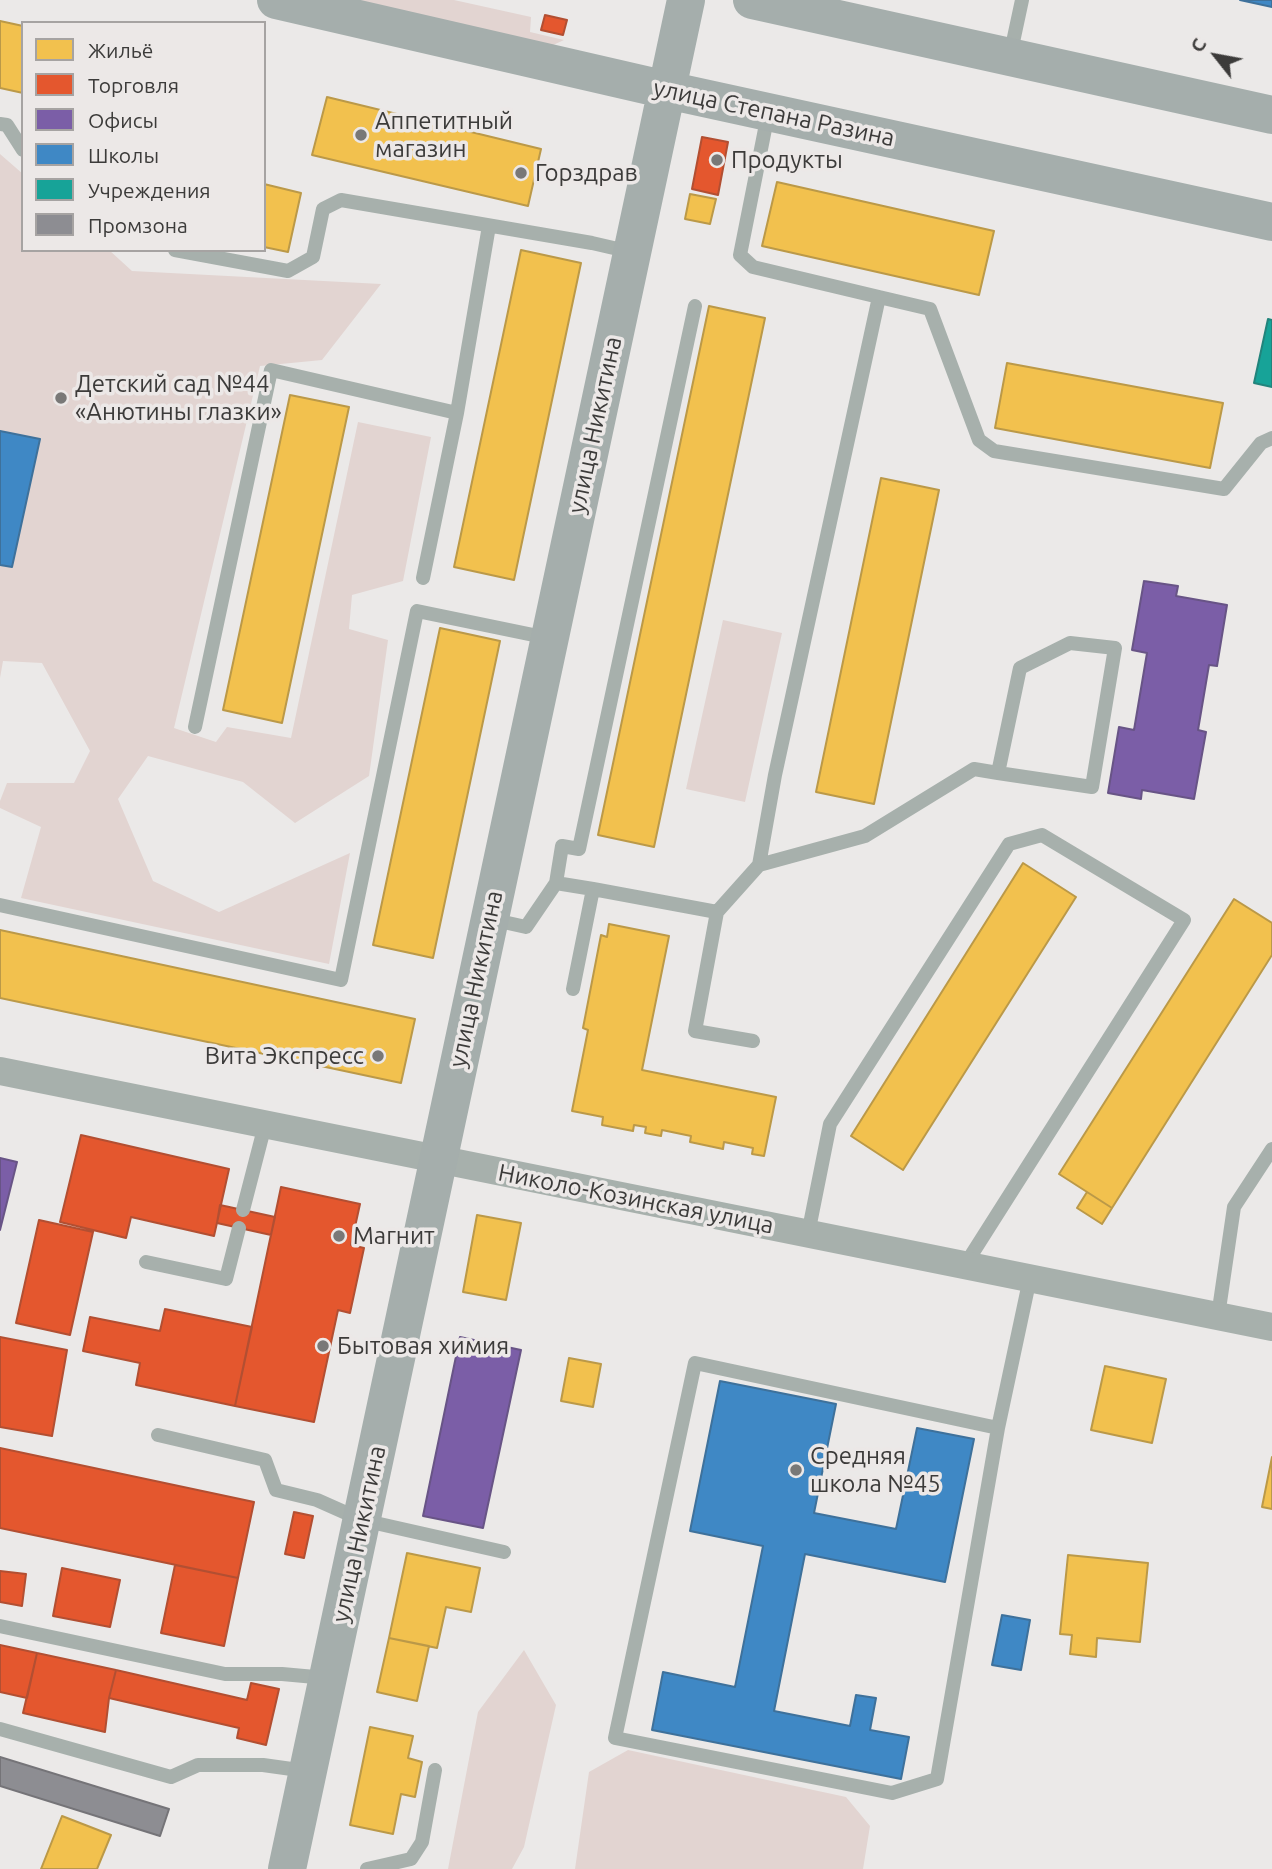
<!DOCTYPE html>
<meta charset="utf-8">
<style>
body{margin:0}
#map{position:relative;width:1272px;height:1869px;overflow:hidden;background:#ebe9e8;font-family:Ubuntu,sans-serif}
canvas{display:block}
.legend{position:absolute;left:21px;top:21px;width:245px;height:231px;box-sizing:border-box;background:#ece8e7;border:2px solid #a6a3a2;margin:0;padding:9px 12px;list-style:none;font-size:21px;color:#3c3b3a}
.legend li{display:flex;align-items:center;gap:14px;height:35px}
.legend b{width:35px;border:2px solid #a6a3a2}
.north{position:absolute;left:1181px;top:21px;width:70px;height:70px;-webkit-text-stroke:5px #ece8e7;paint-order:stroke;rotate:301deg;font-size:19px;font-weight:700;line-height:28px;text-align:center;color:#3c3b3a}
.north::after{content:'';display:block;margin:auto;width:24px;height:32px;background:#3c3b3a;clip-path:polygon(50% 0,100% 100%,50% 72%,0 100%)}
</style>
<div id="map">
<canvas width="1272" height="1869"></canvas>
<ul class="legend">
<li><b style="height:19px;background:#f2c14e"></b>Жильё</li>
<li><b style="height:19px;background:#e4572e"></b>Торговля</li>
<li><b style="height:19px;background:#7b5ea7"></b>Офисы</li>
<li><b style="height:19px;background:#3f88c5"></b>Школы</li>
<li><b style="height:19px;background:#17a398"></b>Учреждения</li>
<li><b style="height:19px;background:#8d8d92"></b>Промзона</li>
</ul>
<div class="north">С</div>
</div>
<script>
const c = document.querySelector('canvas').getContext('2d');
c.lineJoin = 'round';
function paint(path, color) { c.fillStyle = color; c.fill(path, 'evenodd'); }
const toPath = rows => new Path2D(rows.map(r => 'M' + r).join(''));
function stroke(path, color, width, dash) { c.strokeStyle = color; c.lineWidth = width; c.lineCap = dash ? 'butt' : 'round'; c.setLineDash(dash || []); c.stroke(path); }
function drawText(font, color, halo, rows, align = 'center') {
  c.font = font + ' Ubuntu,sans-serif'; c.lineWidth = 7; c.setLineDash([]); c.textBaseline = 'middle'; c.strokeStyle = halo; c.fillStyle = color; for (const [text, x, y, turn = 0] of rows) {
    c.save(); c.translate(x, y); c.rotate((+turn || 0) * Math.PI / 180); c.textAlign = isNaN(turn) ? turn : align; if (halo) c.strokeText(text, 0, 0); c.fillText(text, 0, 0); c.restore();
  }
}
paint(toPath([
 [350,0,454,0,531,17,530,32,564,40,551,46],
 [0,154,23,174,23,250,109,250,132,271,381,284,322,360,260,366,174,728,216,742,227,727,291,738,358,422,431,437,403,581,352,595,349,629,388,640,369,776,295,823,243,782,148,756,118,799,153,881,219,912,350,853,329,964,21,898,41,827,0,808,0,801,7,783,74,783,90,751,42,663,3,661,0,678],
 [723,620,782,633,745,802,686,789],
 [524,1650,556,1705,524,1847,512,1869,448,1869,478,1712],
 [628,1750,846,1797,870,1826,863,1869,575,1869,589,1772]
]), '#e2d4d1');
const homes = toPath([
 [0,21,23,26,23,93,0,88,0,21],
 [327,97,541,149,528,206,312,155,327,97],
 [777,182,994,231,979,295,762,246,777,182],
 [264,184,301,193,288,252,264,247,264,184],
 [690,194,716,199,710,224,685,219,690,194],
 [521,250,581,263,514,580,454,567,521,250],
 [709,306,765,318,654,847,598,835,709,306],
 [1007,363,1223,403,1210,468,995,428,1007,363],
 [290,395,349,407,282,723,223,710,290,395],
 [881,478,939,490,874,804,816,792,881,478],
 [440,628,500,641,433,958,373,945,440,628],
 [1023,863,1076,897,903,1170,851,1136,1023,863],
 [1234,899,1272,923,1272,955,1112,1208,1059,1174,1234,899],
 [609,924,669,936,642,1070,776,1097,764,1156,752,1154,753,1148,724,1142,723,1149,690,1142,691,1136,662,1130,661,1136,645,1133,646,1127,634,1125,633,1131,602,1125,603,1117,572,1111,588,1030,583,1028,601,935,607,937,609,924],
 [0,930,415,1019,401,1083,0,998,0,930],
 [1087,1192,1112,1208,1102,1224,1077,1208,1087,1192],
 [477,1215,521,1223,506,1300,463,1292,477,1215],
 [569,1358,601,1364,593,1407,561,1401,569,1358],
 [1105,1366,1166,1379,1152,1443,1091,1430,1105,1366],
 [1272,1457,1272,1509,1262,1507,1272,1457],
 [407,1553,480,1568,471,1612,446,1607,437,1648,389,1638,407,1553],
 [1068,1555,1148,1563,1140,1642,1097,1638,1096,1657,1070,1654,1072,1635,1060,1634,1068,1555],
 [389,1638,429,1646,417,1701,377,1692,389,1638],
 [370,1727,413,1736,408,1758,422,1762,415,1797,401,1794,393,1834,350,1825,370,1727],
 [62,1816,111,1835,97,1869,41,1869,62,1816]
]);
paint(homes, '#f2c14e');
stroke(homes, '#bb9948', 2);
const shops = toPath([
 [545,15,567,20,563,35,541,30,545,15],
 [702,137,728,142,718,195,692,189,702,137],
 [81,1135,229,1169,214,1236,131,1217,126,1238,60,1222,81,1135],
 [281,1187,360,1204,351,1245,364,1248,350,1313,338,1310,314,1422,235,1406,281,1187],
 [220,1205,275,1217,271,1235,217,1223,220,1205],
 [39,1220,93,1232,70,1335,16,1323,39,1220],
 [165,1309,252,1327,235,1406,136,1385,140,1363,83,1351,90,1317,160,1331,165,1309],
 [0,1337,67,1350,52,1436,0,1427,0,1337],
 [0,1448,254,1502,238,1578,0,1528,0,1448],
 [294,1512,313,1516,304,1558,285,1554,294,1512],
 [175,1565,238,1578,224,1646,161,1633,175,1565],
 [62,1568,120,1580,110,1627,53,1616,62,1568],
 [0,1571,26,1574,22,1606,0,1602,0,1571],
 [0,1645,37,1653,27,1698,0,1692,0,1645],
 [37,1653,116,1670,109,1698,105,1732,23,1713,37,1653],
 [116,1670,247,1700,251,1683,279,1689,266,1745,237,1738,239,1728,109,1698,116,1670]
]);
paint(shops, '#e4572e');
stroke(shops, '#b24f32', 2);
const offices = toPath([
 [1144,581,1178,586,1176,596,1227,605,1217,666,1209,665,1198,730,1206,732,1194,799,1142,790,1141,799,1108,793,1119,727,1134,730,1147,653,1132,650,1144,581],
 [0,1158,17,1162,0,1230,0,1158],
 [460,1337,521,1350,483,1528,423,1516,460,1337]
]);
paint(offices, '#7b5ea7');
stroke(offices, '#685486', 2);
const schools = toPath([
 [1240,0,1272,0,1272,7,1240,0],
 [0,431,40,439,12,567,0,565,0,431],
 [720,1381,836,1404,814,1513,896,1529,917,1428,974,1439,945,1582,805,1554,774,1711,850,1726,856,1695,876,1698,870,1730,909,1737,901,1779,652,1730,663,1672,735,1687,763,1546,690,1531,720,1381],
 [1002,1615,1030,1620,1021,1670,992,1665,1002,1615]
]);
paint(schools, '#3f88c5');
stroke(schools, '#3e719b', 2);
const public = toPath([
 [1268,319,1272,320,1272,387,1254,383,1268,319]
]);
paint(public, '#17a398');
stroke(public, '#22847c', 2);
const industry = toPath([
 [0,1757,169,1809,160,1836,0,1786,0,1757]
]);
paint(industry, '#8d8d92');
stroke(industry, '#757478', 2);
stroke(toPath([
 [1010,56,1022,0],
 [0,124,7,125,23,150],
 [175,250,288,271,313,257,323,209,341,200,592,243,631,252],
 [879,297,930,309,979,440,994,451,1224,489,1261,443,1272,438],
 [423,578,457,413,489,226],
 [195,727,271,370,457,413],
 [759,865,865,836,974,769,998,773,1092,787,1115,648,1070,643,1020,668,998,773],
 [593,889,556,883,562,846,579,849,695,306],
 [0,905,341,980,417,611,548,638],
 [717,912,759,865,775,775,879,297,753,267,740,255,768,114],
 [490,919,526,927,556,883],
 [573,989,593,889,717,912,695,1031,753,1041],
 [243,1210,265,1125],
 [808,1234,830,1124,1009,844,1042,835,1184,920,965,1265],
 [146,1262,226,1279,239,1228],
 [1218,1316,1234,1207,1272,1149],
 [998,1428,695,1363,615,1738,892,1793,937,1779,998,1428,1030,1278],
 [158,1435,265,1460,276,1490,317,1500,362,1520,504,1552],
 [0,1626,225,1674,282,1674,326,1678],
 [0,1729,171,1777,198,1765,263,1765,306,1771],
 [367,1869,411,1859,422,1842,435,1770]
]), '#a7b0ac', 14);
stroke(toPath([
 [0,1071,1272,1327]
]), '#a7b0ac', 28);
stroke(toPath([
 [276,0,667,90,1272,222],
 [752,0,1272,115],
 [287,1869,686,0]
]), '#a5aeac', 38);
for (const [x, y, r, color] of [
 [361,135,7,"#797877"],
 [717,160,7,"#797877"],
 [521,173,7,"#797877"],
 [61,398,7,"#797877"],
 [378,1056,7,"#797877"],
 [339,1236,7,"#797877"],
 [323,1346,7,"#797877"],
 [796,1470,7,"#797877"]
]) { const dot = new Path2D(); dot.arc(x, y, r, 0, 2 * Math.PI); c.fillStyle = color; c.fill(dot); stroke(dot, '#ece8e7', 2.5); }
drawText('24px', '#3c3b3a', '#ece8e7', [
 ["улица Степана Разина",774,113,12],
 ["улица Никитина",595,425,-78],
 ["улица Никитина",476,979,-78],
 ["Николо-Козинская улица",636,1199,11],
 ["улица Никитина",359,1534,-78]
]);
drawText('24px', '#3c3b3a', '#ece8e7', [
 ["Аппетитный",375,121],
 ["магазин",375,149],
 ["Продукты",731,160],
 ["Горздрав",535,173],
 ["Детский сад №44",75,384],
 ["«Анютины глазки»",75,412],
 ["Вита Экспресс",364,1056,"right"],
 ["Магнит",353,1236],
 ["Бытовая химия",337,1346],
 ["Средняя",810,1456],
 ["школа №45",810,1484]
], 'left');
</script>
